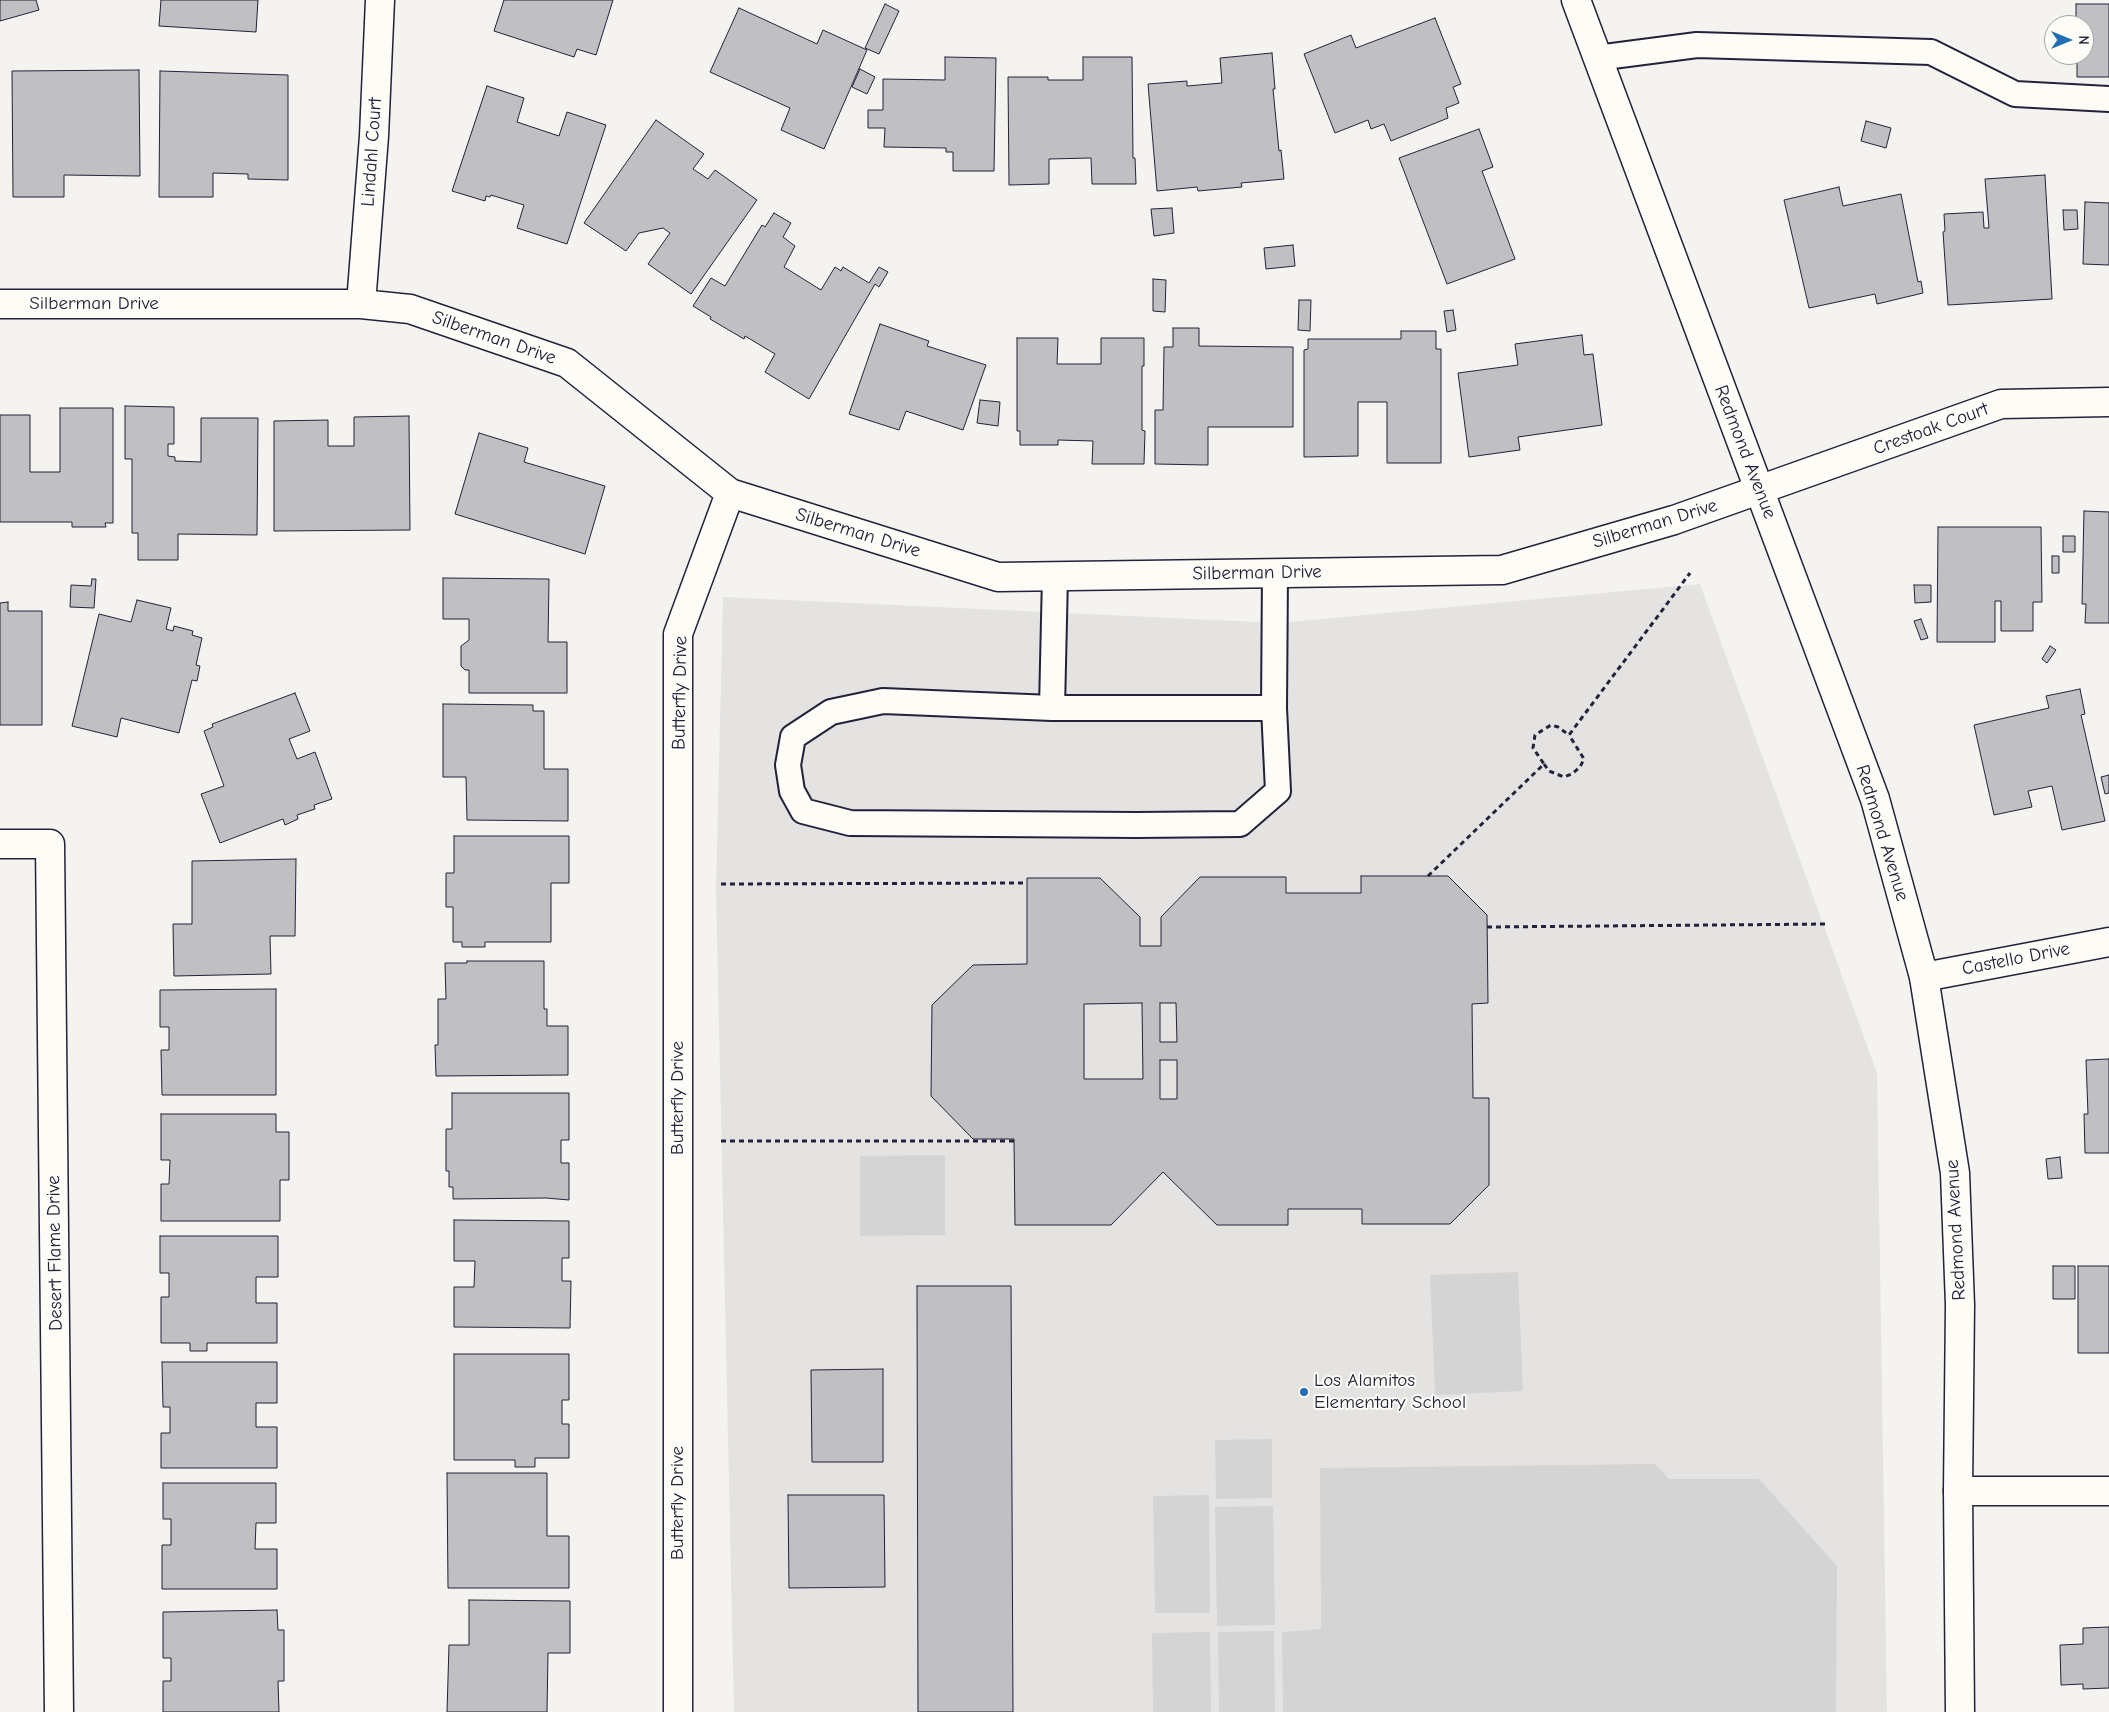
<!DOCTYPE html>
<style>
body{margin:0}
#map{position:relative;width:2109px;height:1712px;overflow:hidden;background:#f4f3ef;font-family:"Comic Neue",sans-serif}
canvas{display:block}
.north{position:absolute;left:2044px;top:15px;width:50px;height:50px;box-sizing:border-box;background:#fdfcf7;border:1px solid #a5a5ac;border-radius:50%;rotate:90deg;font-size:14px;font-weight:700;line-height:20px;text-align:center;color:#22223b}
.north::after{content:'';display:block;margin:auto;width:18px;height:22px;background:#1f6fb2;clip-path:polygon(50% 0,100% 100%,50% 72%,0 100%)}
</style>
<div id="map">
<canvas width="2109" height="1712"></canvas>
<div class="north">N</div>
</div>
<script>
const c = document.querySelector('canvas').getContext('2d');
c.lineJoin = 'round';
function paint(path, color) { c.fillStyle = color; c.fill(path, 'evenodd'); }
const toPath = rows => new Path2D(rows.map(r => 'M' + r).join(''));
function stroke(path, color, width, dash) { c.strokeStyle = color; c.lineWidth = width; c.lineCap = dash ? 'butt' : 'round'; c.setLineDash(dash || []); c.stroke(path); }
function drawText(font, color, halo, rows, align = 'center') {
  c.font = font + ' "Comic Neue",sans-serif'; c.lineWidth = 4; c.setLineDash([]); c.textBaseline = 'middle'; c.strokeStyle = halo; c.fillStyle = color; for (const [text, x, y, turn = 0] of rows) {
    c.save(); c.translate(x, y); c.rotate((+turn || 0) * Math.PI / 180); c.textAlign = isNaN(turn) ? turn : align; if (halo) c.strokeText(text, 0, 0); c.fillText(text, 0, 0); c.restore();
  }
}
paint(toPath([
 [1700,584,1877,1073,1887,1712,734,1712,716,890,723,597,1279,623]
]), '#e4e3e2');
paint(toPath([
 [945,1155,945,1235,860,1236,860,1156],
 [1518,1272,1523,1391,1435,1395,1430,1275],
 [1272,1439,1272,1498,1216,1499,1215,1440],
 [1655,1464,1669,1479,1759,1479,1837,1566,1836,1712,1283,1712,1282,1632,1321,1629,1320,1468],
 [1209,1495,1210,1613,1155,1613,1153,1496],
 [1273,1506,1275,1625,1217,1626,1215,1507],
 [1274,1631,1275,1712,1219,1712,1218,1632],
 [1210,1632,1211,1712,1153,1712,1152,1633]
]), '#d5d4d5');
const building = toPath([
 [0,0,36,0,39,10,0,21,0,0],
 [161,0,258,0,256,32,159,26,161,0],
 [504,0,613,0,596,55,577,49,574,57,494,31,504,0],
 [885,4,899,11,879,54,865,48,885,4],
 [2076,4,2109,4,2109,77,2077,77,2077,55,2084,55,2084,25,2076,25,2076,4],
 [739,8,817,44,823,30,867,50,824,149,781,130,790,108,710,72,739,8],
 [1435,18,1461,84,1453,87,1459,103,1446,108,1448,118,1391,141,1384,124,1371,129,1368,120,1335,133,1304,54,1351,35,1356,48,1435,18],
 [1272,53,1275,89,1273,89,1279,151,1281,150,1284,179,1241,183,1242,187,1198,191,1197,187,1157,191,1148,84,1187,81,1187,86,1222,83,1220,58,1272,53],
 [945,57,996,58,994,171,953,171,953,152,946,152,946,148,884,147,885,128,868,128,868,110,883,110,883,79,945,80,945,57],
 [1083,57,1132,57,1133,158,1135,158,1136,184,1092,184,1091,158,1049,159,1049,184,1009,185,1008,77,1048,77,1048,80,1083,80,1083,57],
 [860,69,875,77,867,94,852,87,860,69],
 [139,70,140,176,64,175,64,197,13,197,12,71,139,70],
 [160,71,288,75,288,180,248,179,248,174,213,173,213,197,159,197,160,71],
 [487,86,524,98,517,122,559,136,567,112,606,125,567,244,517,228,524,205,491,195,490,197,486,196,485,201,452,191,487,86],
 [656,120,704,154,693,169,708,179,715,170,757,200,691,294,648,264,670,233,663,228,639,233,626,251,584,223,656,120],
 [1866,121,1891,128,1886,148,1861,141,1866,121],
 [1479,129,1493,167,1482,171,1515,259,1447,284,1399,158,1479,129],
 [2045,175,2052,299,1948,305,1943,232,1945,231,1944,214,1983,212,1984,228,1989,228,1985,179,2045,175],
 [1839,187,1843,206,1901,194,1918,282,1921,281,1923,293,1877,304,1875,294,1809,308,1784,200,1839,187],
 [2085,202,2109,203,2109,265,2083,264,2085,202],
 [1172,208,1174,233,1154,236,1151,209,1172,208],
 [2063,210,2077,210,2078,229,2064,230,2063,210],
 [774,213,791,223,783,237,795,246,784,267,821,290,835,267,841,271,843,267,869,283,879,267,888,272,879,287,875,284,809,399,765,372,775,354,745,336,744,339,710,319,711,317,693,306,711,278,725,286,762,225,765,227,774,213],
 [1293,245,1295,266,1266,269,1264,248,1293,245],
 [1153,279,1166,280,1165,312,1153,311,1153,279],
 [1299,300,1311,300,1310,331,1298,330,1299,300],
 [1453,310,1456,330,1447,332,1444,311,1453,310],
 [880,324,929,341,927,346,986,365,963,430,906,411,899,430,849,414,880,324],
 [1173,328,1199,328,1199,346,1293,347,1293,427,1208,427,1208,465,1155,464,1155,410,1163,410,1164,347,1173,347,1173,328],
 [1401,331,1436,331,1436,349,1441,349,1441,463,1387,463,1387,402,1358,402,1358,456,1304,457,1304,350,1308,349,1308,339,1401,339,1401,331],
 [1582,335,1584,355,1593,354,1602,425,1518,437,1520,450,1469,457,1458,373,1518,365,1515,344,1582,335],
 [1017,338,1058,338,1057,364,1101,364,1101,338,1144,338,1144,366,1142,366,1142,430,1145,431,1144,464,1092,464,1093,441,1058,440,1058,445,1020,445,1020,431,1017,431,1017,338],
 [980,400,1000,402,998,426,977,423,980,400],
 [125,406,174,407,174,444,168,444,168,456,175,457,175,461,201,462,201,418,258,418,257,535,178,534,178,560,138,560,138,533,132,533,132,459,125,459,125,406],
 [60,408,113,408,113,523,105,523,106,527,72,527,72,522,0,522,0,415,30,415,30,472,60,472,60,408],
 [409,416,410,530,274,531,274,421,328,420,328,446,354,446,354,417,409,416],
 [479,433,528,448,524,462,605,486,585,554,455,514,479,433],
 [2084,511,2109,512,2109,623,2085,623,2086,604,2082,604,2084,511],
 [1938,527,2041,527,2042,602,2033,602,2033,631,2001,631,2001,601,1995,601,1995,642,1937,642,1938,527],
 [2063,536,2075,536,2075,552,2063,552,2063,536],
 [2052,556,2059,556,2059,573,2052,573,2052,556],
 [443,578,549,579,548,642,567,642,567,693,469,693,469,670,465,670,461,666,461,646,469,640,469,619,443,619,443,578],
 [92,579,96,579,94,608,70,607,71,585,91,586,92,579],
 [1914,585,1931,585,1931,602,1915,603,1914,585],
 [137,600,171,608,166,629,173,631,174,626,193,631,192,635,202,638,196,665,200,666,197,681,192,680,179,733,121,718,117,737,72,726,99,614,131,622,137,600],
 [8,602,8,611,42,611,42,725,0,725,0,603,8,602],
 [1921,619,1928,638,1921,640,1914,621,1921,619],
 [2050,646,2056,650,2047,663,2042,659,2050,646],
 [2080,689,2085,714,2081,715,2105,821,2062,830,2052,786,2028,791,2032,807,1994,815,1974,725,2049,708,2046,696,2080,689],
 [295,693,310,731,289,739,297,759,315,752,332,799,314,805,315,809,297,815,298,819,285,825,283,819,220,843,201,794,224,786,204,731,213,727,212,724,295,693],
 [443,704,533,705,533,711,544,711,544,769,568,769,568,821,467,820,466,777,443,777,443,704],
 [2109,775,2109,793,2105,794,2101,777,2109,775],
 [454,836,569,836,569,883,551,883,551,942,485,942,485,947,462,947,462,942,453,942,453,907,446,907,446,873,454,873,454,836],
 [296,859,295,936,270,936,271,974,174,976,173,924,192,924,192,861,296,859],
 [1361,876,1448,876,1487,915,1488,1003,1472,1004,1473,1098,1489,1098,1489,1185,1450,1224,1362,1224,1362,1209,1288,1209,1288,1225,1217,1225,1163,1172,1111,1225,1015,1225,1014,1139,973,1139,931,1096,932,1005,973,965,1027,964,1027,878,1100,878,1140,917,1140,946,1161,946,1161,917,1200,877,1286,877,1286,893,1361,893,1361,876],
 [1142,1003,1143,1079,1084,1079,1084,1004,1142,1003],
 [1160,1003,1176,1003,1177,1042,1160,1042,1160,1003],
 [1160,1060,1177,1060,1177,1099,1160,1099,1160,1060],
 [467,961,544,961,544,1009,547,1009,547,1026,568,1026,568,1075,436,1076,435,1045,438,1045,438,999,446,999,445,963,467,963,467,961],
 [276,989,276,1095,162,1095,161,1050,169,1050,169,1027,160,1027,160,990,276,989],
 [2109,1059,2109,1153,2085,1153,2084,1114,2088,1114,2086,1060,2109,1059],
 [452,1093,569,1093,569,1140,561,1140,561,1163,569,1163,569,1200,546,1198,453,1199,453,1187,449,1187,449,1171,446,1171,446,1129,452,1129,452,1093],
 [161,1114,276,1114,276,1132,289,1132,289,1180,280,1180,280,1221,161,1221,161,1184,169,1184,170,1160,161,1160,161,1114],
 [2060,1157,2062,1178,2048,1179,2046,1159,2060,1157],
 [454,1220,569,1221,569,1258,562,1258,562,1281,571,1281,570,1328,454,1327,454,1287,474,1287,475,1261,454,1261,454,1220],
 [160,1236,278,1236,278,1277,256,1277,256,1303,277,1303,277,1343,207,1343,207,1351,190,1351,190,1343,161,1343,161,1297,169,1297,169,1273,160,1273,160,1236],
 [2053,1266,2075,1266,2075,1299,2053,1299,2053,1266],
 [2078,1266,2109,1266,2109,1353,2078,1353,2078,1266],
 [917,1286,1011,1286,1013,1712,918,1712,917,1286],
 [454,1354,569,1354,569,1400,562,1400,562,1424,569,1424,569,1458,535,1458,535,1467,515,1467,515,1460,454,1460,454,1354],
 [162,1362,277,1362,277,1403,256,1403,256,1427,277,1427,277,1468,161,1468,161,1433,170,1433,170,1407,163,1407,162,1362],
 [883,1369,883,1462,812,1462,811,1370,883,1369],
 [447,1473,547,1473,547,1536,569,1536,569,1588,448,1588,447,1473],
 [163,1483,276,1483,276,1523,256,1523,255,1549,277,1549,277,1589,162,1589,162,1545,171,1545,171,1519,163,1519,163,1483],
 [788,1495,884,1495,885,1587,789,1588,788,1495],
 [469,1600,570,1601,570,1653,548,1653,547,1712,447,1712,449,1645,469,1645,469,1600],
 [277,1610,278,1630,284,1630,284,1681,278,1681,279,1712,163,1712,163,1681,171,1681,171,1658,163,1658,163,1612,277,1610],
 [2109,1627,2109,1688,2083,1689,2083,1684,2061,1685,2060,1645,2083,1644,2083,1628,2109,1627]
]);
paint(building, '#c0bfc2');
stroke(building, '#22223b', 1);
const lane = toPath([
 [1597,58,1697,45,1931,52,2015,94,2109,99],
 [1055,576,1052,708,1274,708,1275,573],
 [1052,708,883,701,831,712,793,737,788,765,792,791,803,811,850,823,1137,825,1240,824,1278,791,1274,708]
]);
const street = toPath([
 [0,304,361,304,410,309,567,363,730,493,998,577,1502,570,1674,520,2001,404,2109,402],
 [361,304,374,136,380,0],
 [0,844,50,844,59,1712],
 [1924,977,2109,942],
 [1958,1491,2109,1491],
 [678,1712,678,634,730,493]
]);
const secondary = toPath([
 [1576,0,1875,799,1924,977,1955,1173,1960,1305,1958,1491,1960,1712]
]);
stroke(lane, '#22223b', 28);
stroke(street, '#22223b', 31);
stroke(secondary, '#22223b', 31);
stroke(toPath([
 [1544,764,1549,771,1564,777,1572,774,1580,767,1584,759,1569,735],
 [1428,876,1544,764,1533,748,1535,735,1551,725,1558,727,1569,735,1690,573],
 [721,884,1027,883],
 [1487,927,1829,924],
 [721,1141,1014,1141]
]), '#22223b', 3, [5, 4]);
stroke(lane, '#fdfcf7', 24);
stroke(street, '#fdfcf7', 28);
stroke(secondary, '#fdfcf7', 28);
for (const [x, y, r, color] of [
 [1304,1392,5,"#1f6fb2"]
]) { const dot = new Path2D(); dot.arc(x, y, r, 0, 2 * Math.PI); c.fillStyle = color; c.fill(dot); stroke(dot, '#fdfcf7', 2); }
drawText('19px', '#22223b', '#fdfcf7', [
 ["Lindahl Court",372,152,-86],
 ["Silberman Drive",94,304],
 ["Silberman Drive",494,338,19],
 ["Crestoak Court",1931,429,-20],
 ["Redmond Avenue",1745,452,69],
 ["Silberman Drive",1655,524,-17],
 ["Silberman Drive",858,533,17],
 ["Silberman Drive",1257,573,-1],
 ["Butterfly Drive",680,693,-89],
 ["Redmond Avenue",1882,833,73],
 ["Castello Drive",2016,959,-11],
 ["Butterfly Drive",678,1098,-90],
 ["Redmond Avenue",1956,1230,-93],
 ["Desert Flame Drive",55,1253,-91],
 ["Butterfly Drive",678,1503,-90]
]);
drawText('19px', '#22223b', '#fdfcf7', [
 ["Los Alamitos",1314,1381],
 ["Elementary School",1314,1403]
], 'left');
</script>
